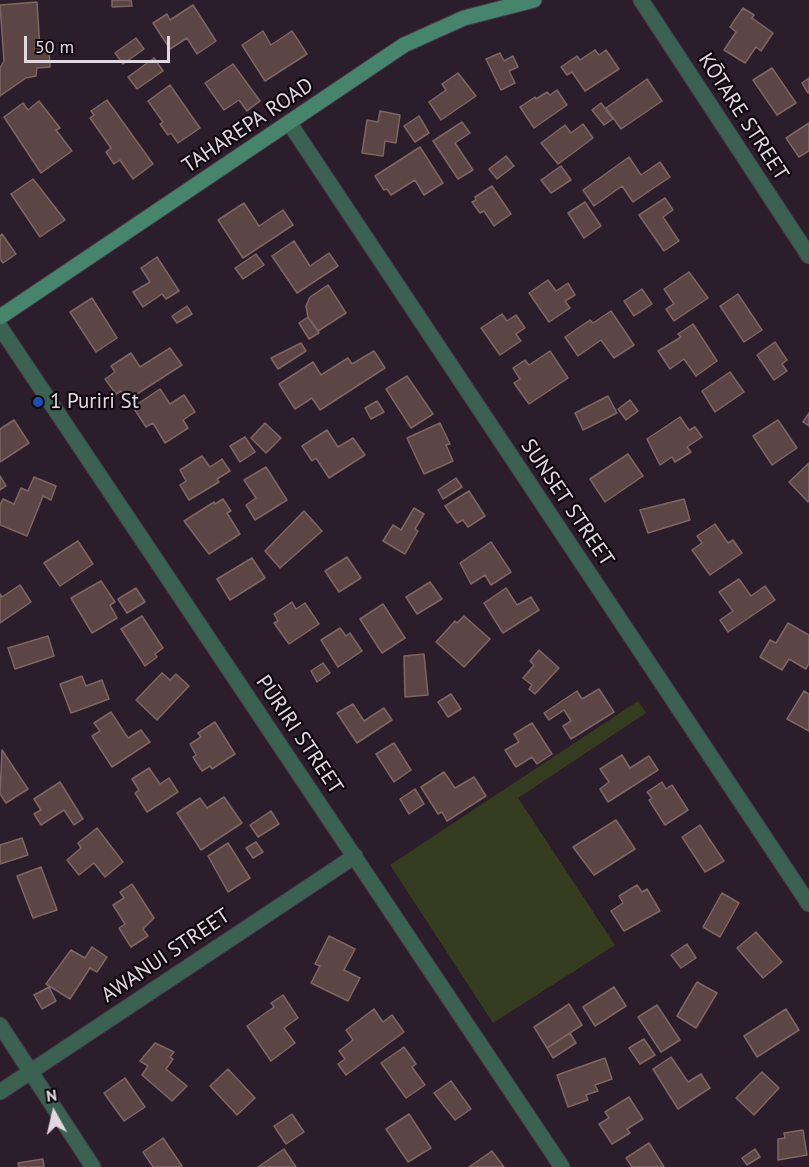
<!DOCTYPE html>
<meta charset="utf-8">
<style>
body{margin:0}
#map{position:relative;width:809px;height:1167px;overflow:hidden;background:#2b1d2a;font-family:"PT Sans",sans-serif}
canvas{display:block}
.north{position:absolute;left:24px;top:1083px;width:60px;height:60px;-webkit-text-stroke:4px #0f090f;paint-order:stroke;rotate:352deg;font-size:16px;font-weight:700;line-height:24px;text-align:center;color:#e1d7e0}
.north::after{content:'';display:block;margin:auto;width:21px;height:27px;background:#e1d7e0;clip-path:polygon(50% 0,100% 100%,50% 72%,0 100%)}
.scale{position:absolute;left:24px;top:36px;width:146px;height:27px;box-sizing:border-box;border:3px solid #e1d7e0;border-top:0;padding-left:8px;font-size:18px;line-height:21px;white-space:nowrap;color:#e1d7e0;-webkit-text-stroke:4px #0f090f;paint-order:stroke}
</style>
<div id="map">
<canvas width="809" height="1167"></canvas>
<div class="north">N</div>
<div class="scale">50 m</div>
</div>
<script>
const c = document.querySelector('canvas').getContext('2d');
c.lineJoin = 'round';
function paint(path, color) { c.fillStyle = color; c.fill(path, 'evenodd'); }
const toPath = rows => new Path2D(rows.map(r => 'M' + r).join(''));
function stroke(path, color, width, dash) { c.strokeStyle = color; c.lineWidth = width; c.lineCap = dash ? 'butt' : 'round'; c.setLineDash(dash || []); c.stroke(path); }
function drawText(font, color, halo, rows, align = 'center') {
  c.font = font + ' "PT Sans",sans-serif'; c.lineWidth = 4.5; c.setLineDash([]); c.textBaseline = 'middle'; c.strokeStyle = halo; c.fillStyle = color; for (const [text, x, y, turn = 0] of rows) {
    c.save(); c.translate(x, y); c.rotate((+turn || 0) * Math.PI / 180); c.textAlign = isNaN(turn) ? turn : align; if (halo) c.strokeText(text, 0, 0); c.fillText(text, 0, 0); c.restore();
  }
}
paint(toPath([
 [638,701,646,713,518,798,615,945,493,1023,390,865]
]), '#363c1f');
const building = toPath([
 [112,0,131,0,132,6,112,7,112,0],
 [37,2,40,49,49,49,50,67,37,68,36,76,26,78,0,96,0,68,4,61,0,5,37,2],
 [193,5,216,41,197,54,187,38,170,49,153,23,167,14,170,20,193,5],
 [743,8,754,15,752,18,773,33,761,51,756,47,745,63,724,50,736,32,730,27,743,8],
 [263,31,271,45,292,31,307,54,265,81,242,45,263,31],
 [136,38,144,49,123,64,115,53,136,38],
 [595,50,599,55,606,50,619,69,585,91,572,72,567,75,561,67,577,56,580,60,595,50],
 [500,53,504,61,513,56,518,67,509,71,515,83,501,90,486,59,500,53],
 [154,58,163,71,137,89,128,77,154,58],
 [233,64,260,101,247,111,239,100,224,110,205,83,233,64],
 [772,68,796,103,777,115,753,80,772,68],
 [458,73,476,96,441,120,429,102,446,90,442,84,458,73],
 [809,78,809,93,808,93,802,83,809,78],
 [647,79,662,101,621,129,606,108,647,79],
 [170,85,200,128,178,143,171,133,168,135,160,124,163,122,148,101,170,85],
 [557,90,567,105,534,128,520,107,535,97,536,99,547,92,550,95,557,90],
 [107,100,153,164,133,179,120,160,114,164,106,152,111,148,90,118,94,115,91,111,107,100],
 [39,101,60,128,56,130,72,151,41,173,4,117,23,103,28,110,39,101],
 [601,103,613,119,604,125,592,110,601,103],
 [380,111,400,115,396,143,385,141,383,156,362,153,367,120,378,122,380,111],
 [419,116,429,133,415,142,404,126,419,116],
 [462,122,470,133,455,143,473,170,458,179,433,141,462,122],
 [809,123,809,151,799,157,786,138,809,123],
 [583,124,593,138,558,164,541,143,565,125,571,133,583,124],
 [420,147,443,183,424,195,415,180,391,195,387,189,384,190,375,176,420,147],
 [506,156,514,166,497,179,489,169,506,156],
 [629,157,641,175,660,162,670,177,633,202,622,186,594,206,583,190,629,157],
 [561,166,571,180,551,193,541,180,561,166],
 [33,179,65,220,40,237,11,194,33,179],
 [492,186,511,214,494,226,484,211,480,213,472,202,476,200,475,197,492,186],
 [665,198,673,210,663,217,679,241,664,251,639,215,665,198],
 [585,202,601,226,584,238,568,213,585,202],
 [244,203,259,226,283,210,293,225,243,258,218,220,244,203],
 [2,234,16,254,3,263,0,259,0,236,2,234],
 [294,241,310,266,329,253,338,266,297,293,272,256,294,241],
 [256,254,264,265,243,279,235,268,256,254],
 [157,257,179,291,166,299,162,294,143,307,133,292,150,282,141,268,157,257],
 [689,272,708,298,674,321,666,309,674,304,664,289,689,272],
 [548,280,556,291,568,283,575,295,565,301,570,308,549,322,529,293,548,280],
 [328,285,346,313,318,331,308,317,306,306,310,297,328,285],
 [642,289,652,304,634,316,624,301,642,289],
 [738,294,762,330,744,342,720,306,738,294],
 [92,298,117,338,96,352,70,312,92,298],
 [187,306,192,314,177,323,172,316,187,306],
 [611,311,634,345,614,358,601,340,578,356,565,337,590,320,593,323,611,311],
 [502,314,507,321,516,315,525,328,516,334,521,341,500,355,481,328,502,314],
 [308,317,319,333,309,339,299,323,308,317],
 [693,324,717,361,696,376,684,359,670,369,658,351,681,337,678,334,693,324],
 [775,342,787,360,782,364,787,371,774,380,757,355,775,342],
 [301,343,306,351,278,369,271,358,301,343],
 [170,348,182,365,126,401,121,391,116,394,105,379,115,372,111,366,131,353,140,367,170,348],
 [374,351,385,368,320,410,312,398,295,409,279,384,313,362,321,375,348,358,352,364,374,351],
 [550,351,568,378,529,404,514,383,520,379,513,368,525,360,529,365,550,351],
 [730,372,744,392,715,412,702,391,730,372],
 [407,376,433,414,411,428,386,389,407,376],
 [160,389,170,404,184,395,195,412,183,420,188,428,165,443,153,423,146,427,133,407,160,389],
 [608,396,617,413,583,430,575,413,608,396],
 [630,400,638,411,626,420,618,409,630,400],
 [377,401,384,412,371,419,365,408,377,401],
 [809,413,809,426,803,422,809,413],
 [680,417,689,430,695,427,702,437,687,447,691,452,675,462,672,457,660,465,647,439,680,417],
 [14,420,29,443,0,462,0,429,14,420],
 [778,420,797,448,772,465,753,436,778,420],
 [265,423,281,438,266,453,251,438,265,423],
 [440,423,450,444,446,445,453,461,424,474,407,438,440,423],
 [327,430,338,447,353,438,365,455,329,478,316,458,312,461,302,446,327,430],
 [245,437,255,452,240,462,230,446,245,437],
 [628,454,643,476,605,502,590,479,628,454],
 [202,456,210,467,222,459,230,471,217,479,219,482,189,500,180,485,186,481,180,470,202,456],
 [809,463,809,501,808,502,789,482,809,463],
 [266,467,287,500,255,520,246,505,256,498,244,480,266,467],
 [0,476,6,486,0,490,0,476],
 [34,477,56,486,51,500,43,496,27,536,0,525,0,505,3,499,14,504,21,488,28,491,34,477],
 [456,478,462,487,443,499,438,490,456,478],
 [469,491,485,516,468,527,463,520,457,523,445,506,469,491],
 [223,499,231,511,227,513,240,534,209,554,184,521,214,502,215,504,223,499],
 [684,499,690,520,648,533,640,510,684,499],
 [414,508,424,514,415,529,418,531,405,554,383,541,393,525,401,530,414,508],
 [304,511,322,531,280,568,265,551,304,511],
 [715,524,728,543,733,540,742,553,710,575,692,550,702,543,697,536,715,524],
 [78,541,93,564,60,586,44,563,78,541],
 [491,542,511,572,491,585,485,575,471,584,460,563,491,542],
 [347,557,361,578,339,592,325,571,347,557],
 [252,558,265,578,230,600,217,579,252,558],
 [739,579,751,596,765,586,775,600,728,632,720,620,733,611,719,592,739,579],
 [101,581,115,602,110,605,117,618,92,633,71,598,101,581],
 [430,582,442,599,417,614,406,597,430,582],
 [20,585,31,602,0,623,0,594,2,597,20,585],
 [136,588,145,602,127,613,118,599,136,588],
 [506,588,517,605,531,597,539,610,503,633,484,603,506,588],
 [292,602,296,609,305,603,319,624,289,644,274,623,278,621,274,614,292,602],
 [383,604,405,638,382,653,360,619,383,604],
 [142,616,163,648,155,654,157,657,145,666,121,629,142,616],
 [464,616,490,639,464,667,436,642,455,621,457,623,464,616],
 [788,623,809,635,809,663,806,669,789,659,782,670,760,657,770,640,776,643,788,623],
 [340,628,346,636,350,633,362,651,338,667,321,640,340,628],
 [48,636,54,656,15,669,8,648,48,636],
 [539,650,559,668,535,694,529,689,532,685,523,678,534,665,530,661,539,650],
 [424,654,428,695,405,697,404,656,424,654],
 [323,663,330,673,317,682,311,671,323,663],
 [162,673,170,680,176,674,189,686,157,720,136,700,162,673],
 [82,676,86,686,102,680,109,699,71,713,60,684,82,676],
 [599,689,614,712,571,739,563,726,571,721,564,710,549,720,544,713,577,691,582,699,599,689],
 [804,691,809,694,809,731,787,719,804,691],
 [451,694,461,709,448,717,438,702,451,694],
 [353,704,364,721,384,708,392,720,357,743,337,713,353,704],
 [111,712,128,738,141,730,150,742,112,767,92,736,100,731,94,723,111,712],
 [215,722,235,754,212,769,210,766,202,771,193,757,196,755,190,744,201,737,198,733,215,722],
 [532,723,552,754,537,764,532,757,516,767,505,750,519,742,514,734,532,723],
 [394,743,411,770,394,782,376,754,394,743],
 [2,750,28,789,6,803,0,794,2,750],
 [622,755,630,768,649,756,658,770,608,802,600,789,609,782,600,769,622,755],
 [149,768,160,784,169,778,178,792,147,812,135,793,139,790,132,779,149,768],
 [444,772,455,788,474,777,486,796,447,821,442,812,438,814,421,787,444,772],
 [60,782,83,819,74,825,64,810,41,825,34,814,41,810,34,799,60,782],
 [662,782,666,789,672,785,688,810,665,825,649,800,652,798,647,792,662,782],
 [415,789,424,804,409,814,400,799,415,789],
 [224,797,242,823,201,850,177,813,200,798,207,808,224,797],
 [271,811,279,824,258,837,250,825,271,811],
 [616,820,635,849,594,875,573,847,616,820],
 [700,825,724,861,705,872,682,837,700,825],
 [97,828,123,862,105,877,94,863,79,875,67,860,81,848,78,843,97,828],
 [22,838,28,855,0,864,0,845,22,838],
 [256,842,263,852,253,858,246,848,256,842],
 [228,843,250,878,228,892,208,856,228,843],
 [41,867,57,910,33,918,17,876,41,867],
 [132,884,154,918,143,929,148,936,131,947,119,928,125,924,113,905,124,898,120,892,132,884],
 [637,885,642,892,647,889,660,911,624,931,611,911,623,903,619,896,637,885],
 [722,893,739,903,720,937,703,927,722,893],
 [756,932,782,962,763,978,737,948,756,932],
 [329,936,355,949,344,970,360,978,348,1001,311,983,320,966,315,964,329,936],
 [687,944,696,958,681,968,671,955,687,944],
 [92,947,107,957,97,972,90,968,70,999,46,984,71,950,85,958,92,947],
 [697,982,717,993,696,1028,677,1016,697,982],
 [49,987,56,1001,42,1009,34,995,49,987],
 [614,987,626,1006,595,1026,583,1007,614,987],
 [283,995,298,1018,284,1028,295,1043,271,1061,247,1026,274,1007,271,1003,283,995],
 [569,1004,582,1025,547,1048,534,1027,569,1004],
 [657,1005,680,1040,661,1052,638,1017,657,1005],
 [374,1009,383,1022,392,1015,404,1032,346,1075,338,1064,345,1059,339,1051,353,1040,346,1030,374,1009],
 [786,1009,799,1030,757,1057,744,1036,786,1009],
 [570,1033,576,1043,553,1058,547,1048,570,1033],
 [644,1039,655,1055,640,1064,629,1048,644,1039],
 [155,1043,174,1052,170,1057,173,1059,166,1069,187,1086,172,1101,142,1075,148,1066,140,1061,155,1043],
 [404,1047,416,1064,412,1067,425,1085,406,1098,381,1063,404,1047],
 [671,1057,688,1082,701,1074,710,1088,678,1109,653,1069,671,1057],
 [605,1058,612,1079,595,1085,598,1091,586,1095,588,1100,568,1107,557,1075,605,1058],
 [228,1069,255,1098,237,1115,210,1086,228,1069],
 [762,1072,779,1088,754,1115,736,1098,762,1072],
 [125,1078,145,1107,124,1121,104,1093,125,1078],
 [451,1081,471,1109,455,1120,434,1093,451,1081],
 [629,1097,643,1119,627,1129,630,1133,612,1144,599,1124,609,1118,605,1112,629,1097],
 [292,1114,304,1132,286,1144,274,1126,292,1114],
 [409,1114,431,1148,408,1162,386,1129,409,1114],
 [803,1130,807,1155,778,1160,778,1139,785,1138,784,1133,803,1130],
 [163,1138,182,1166,180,1167,153,1167,143,1152,163,1138],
 [649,1143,664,1167,632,1167,626,1158,649,1143],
 [284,1149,296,1167,258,1167,284,1149],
 [755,1149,760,1157,747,1165,742,1158,755,1149],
 [492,1151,504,1167,469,1167,492,1151],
 [43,1159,44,1167,19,1167,18,1163,43,1159]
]);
paint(building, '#5c4645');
stroke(building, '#7e6664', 1.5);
const street = toPath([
 [641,0,809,256],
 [290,124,809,904],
 [0,327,562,1167],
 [0,1025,93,1167],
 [0,1092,355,856]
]);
const secondary = toPath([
 [0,317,404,45,464,18,534,0]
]);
stroke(street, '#483b47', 17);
stroke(secondary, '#483b47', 17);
stroke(street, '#3b6152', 15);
stroke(secondary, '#46846d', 15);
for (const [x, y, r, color] of [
 [38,402,6,"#1a4fb4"]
]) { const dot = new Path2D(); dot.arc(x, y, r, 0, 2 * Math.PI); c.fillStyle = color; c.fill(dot); stroke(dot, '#0f090f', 2); }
drawText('21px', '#e1d7e0', '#0f090f', [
 ["KŌTARE STREET",743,117,57],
 ["TAHAREPA ROAD",248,126,-34],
 ["SUNSET STREET",567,503,56],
 ["PŪRIRI STREET",299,735,56],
 ["AWANUI STREET",166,956,-34]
]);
drawText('21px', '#e1d7e0', '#0f090f', [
 ["1 Puriri St",50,402]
], 'left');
</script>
